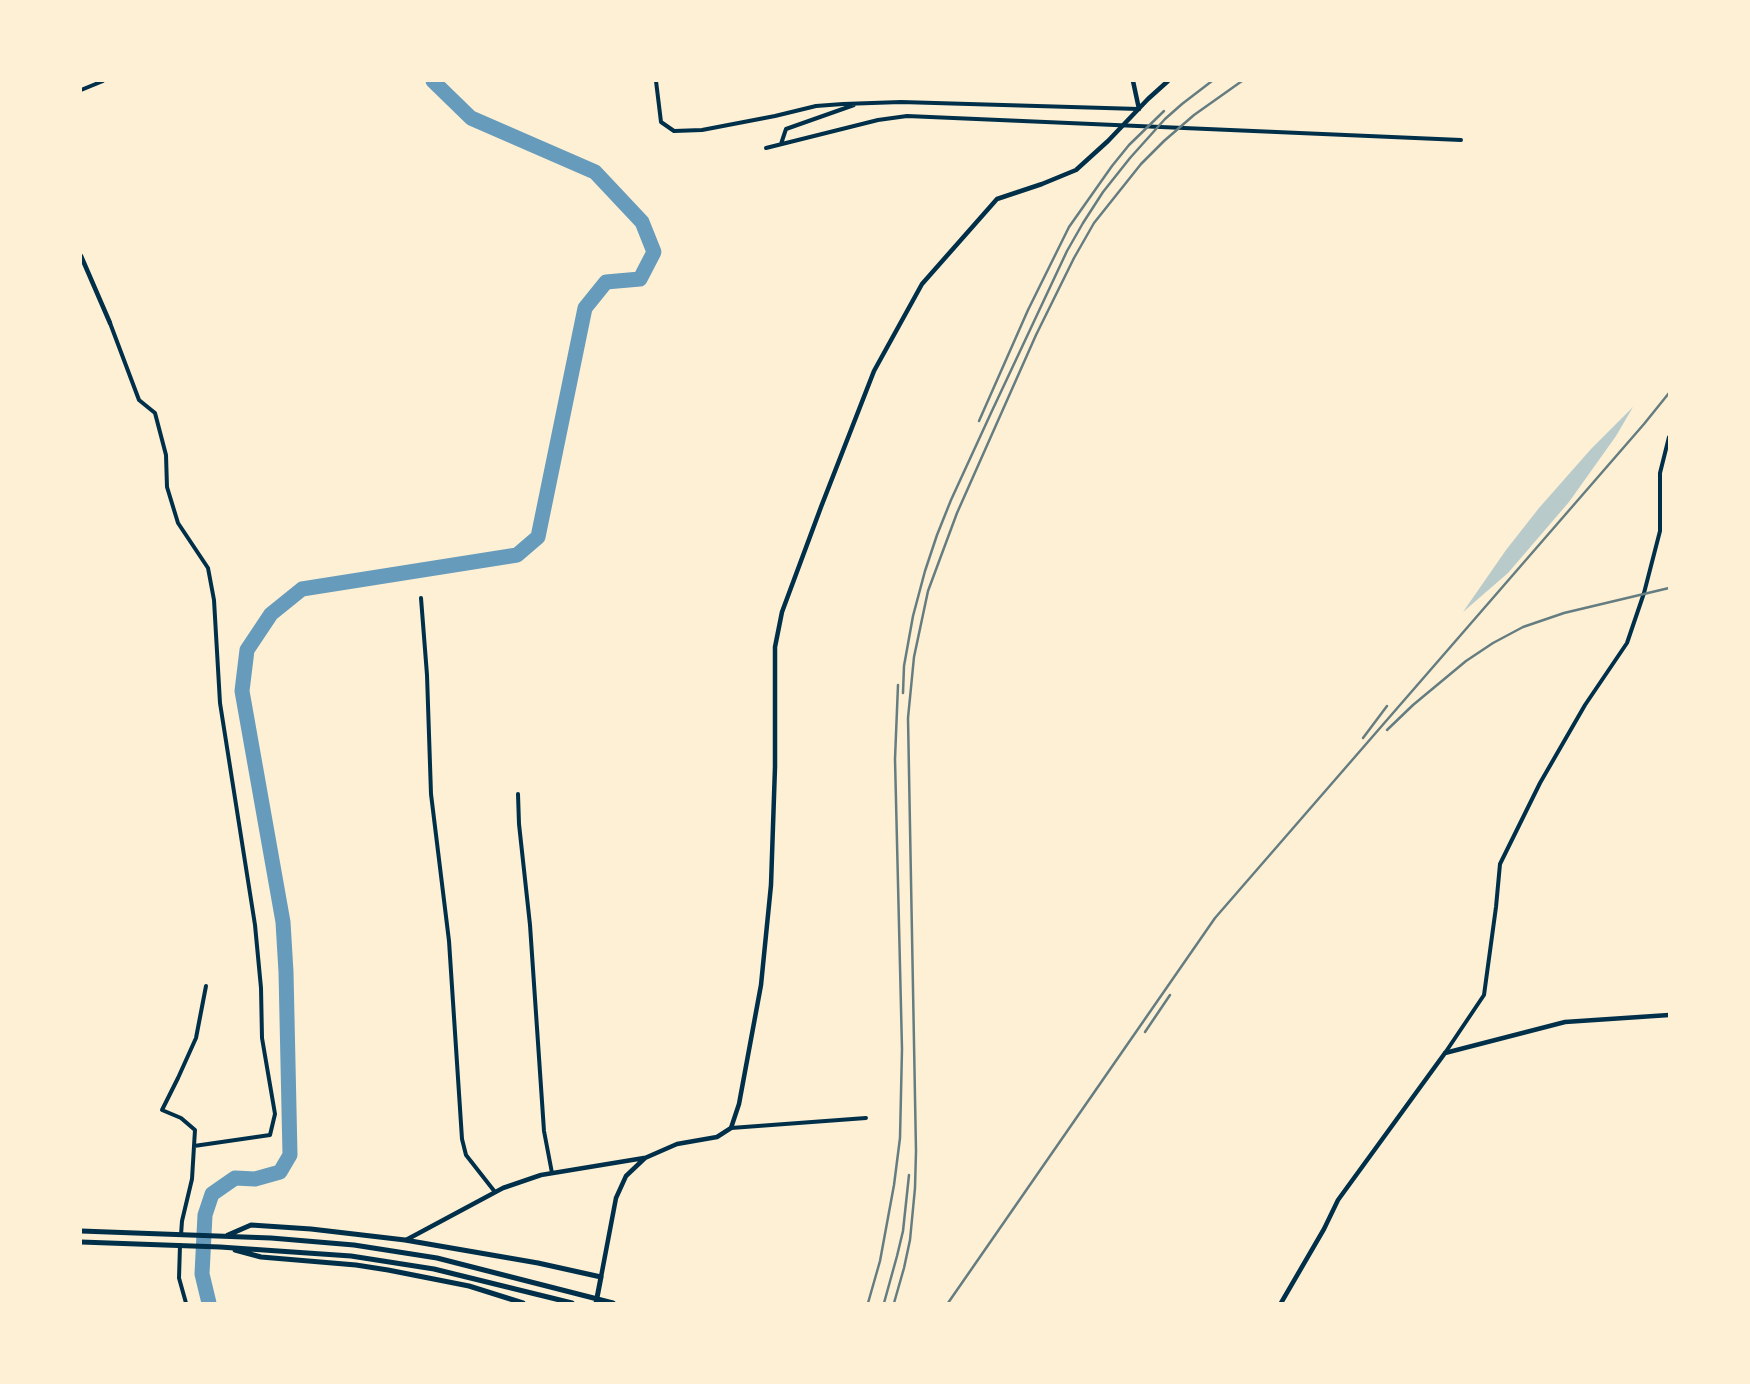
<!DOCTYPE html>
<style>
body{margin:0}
#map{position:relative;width:1750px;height:1384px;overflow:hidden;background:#fdf0d5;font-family:"Fira Sans",sans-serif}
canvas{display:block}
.frame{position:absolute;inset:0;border:82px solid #fdf0d5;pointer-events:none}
</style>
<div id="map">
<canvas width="1750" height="1384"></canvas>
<div class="frame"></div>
</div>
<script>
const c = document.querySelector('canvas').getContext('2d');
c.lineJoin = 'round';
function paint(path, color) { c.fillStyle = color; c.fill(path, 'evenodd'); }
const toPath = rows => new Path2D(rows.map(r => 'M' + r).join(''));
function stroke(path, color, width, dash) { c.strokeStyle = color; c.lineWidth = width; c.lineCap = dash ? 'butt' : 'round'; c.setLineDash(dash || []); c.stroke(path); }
paint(toPath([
 [1633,407,1616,436,1569,502,1508,573,1463,612,1506,550,1539,508,1591,449]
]), '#b9caca');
stroke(toPath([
 [209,1303,202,1274,205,1215,212,1194,235,1178,255,1179,280,1172,290,1155,286,972,283,922,242,691,247,650,271,614,302,589,517,555,538,537,585,308,606,282,640,279,654,252,642,222,595,172,471,118,433,81]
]), '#669bbc', 15);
stroke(toPath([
 [656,81,661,122,674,131,702,130,775,116,816,106,843,104,901,102,1139,109],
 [81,90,103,81],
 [781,144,786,129,854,105],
 [766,148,878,120,907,116,1461,140],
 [110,323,139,400,155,413,166,455,167,487,178,523,208,568,214,600,220,703,255,925,261,988,262,1038,275,1114,270,1135,194,1146,192,1179,182,1221,181,1235],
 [421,598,427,675,431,794,449,941,462,1139,466,1155,495,1192],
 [518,794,519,824,530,925,544,1131,552,1173],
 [1445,1053,1484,995,1496,907,1500,864,1540,783,1585,705,1627,643,1644,593,1660,531,1660,473,1669,437],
 [731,1128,866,1118],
 [194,1146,195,1130,181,1118,162,1110,178,1078,196,1038,206,986],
 [180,1245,179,1278,186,1303]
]), '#003049', 4);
stroke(toPath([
 [1133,81,1139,109],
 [81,256,110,323],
 [406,1240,503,1188,541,1175,644,1158],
 [601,1277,616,1198,626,1176,645,1158,677,1144,717,1137,731,1128,739,1104,761,985,771,885,775,767,775,647,782,612,821,507,874,371,922,284,997,199,1042,184,1076,170,1108,141,1148,99,1168,81],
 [1281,1303,1324,1229,1338,1200,1445,1053,1565,1022,1669,1015]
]), '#003049', 4.5);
stroke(toPath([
 [81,1231,271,1238,354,1245,437,1258,613,1303],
 [228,1235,251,1225,311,1229,405,1240,538,1263,601,1277,596,1303],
 [81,1242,220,1247,351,1256,434,1269,572,1303],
 [235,1250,261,1257,356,1265,388,1270,469,1286,523,1303]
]), '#003049', 5);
stroke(toPath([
 [979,421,1028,310,1069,227,1112,166,1129,145,1164,111],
 [903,693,904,666,913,616,925,571,937,535,951,500,991,413,1067,251,1083,223,1103,192,1130,158,1165,119,1182,104,1212,81],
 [1387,730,1413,705,1466,661,1493,643,1523,627,1564,613,1669,588],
 [1363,738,1387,706],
 [1145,1032,1170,995],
 [868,1303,880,1261,894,1185,900,1138,902,1049,895,759,898,685],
 [884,1303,897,1256,903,1231,909,1175],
 [894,1303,904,1268,910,1240,915,1188,916,1151,908,718,914,657,928,591,957,513,1036,335,1074,258,1094,223,1141,164,1164,141,1194,115,1242,81],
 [948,1303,1215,918,1644,424,1669,393]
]), '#657d81', 2.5);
</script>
